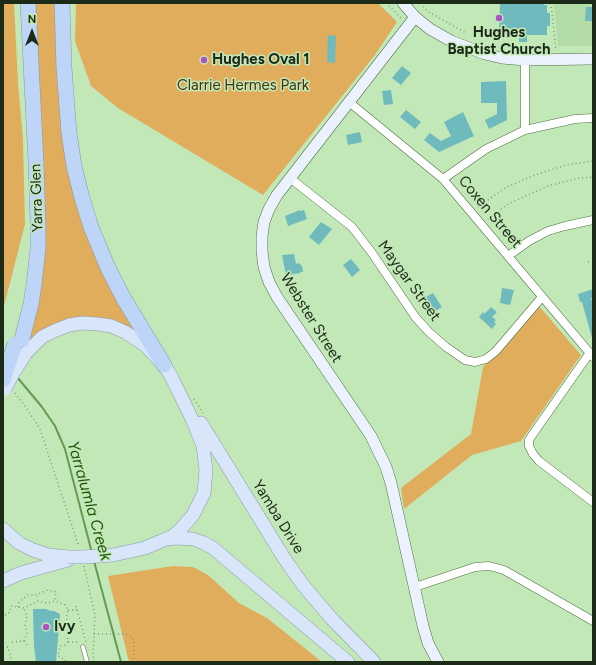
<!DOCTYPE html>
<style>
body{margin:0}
#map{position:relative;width:596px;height:665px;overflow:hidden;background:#c3e8b8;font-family:Figtree,sans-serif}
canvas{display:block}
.frame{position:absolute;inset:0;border:4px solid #1c2a18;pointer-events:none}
.north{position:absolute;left:12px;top:12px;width:40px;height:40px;-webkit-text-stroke:3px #c3e8b8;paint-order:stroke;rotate:0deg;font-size:11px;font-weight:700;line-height:16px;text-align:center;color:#1c2a18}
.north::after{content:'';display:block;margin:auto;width:14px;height:18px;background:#1c2a18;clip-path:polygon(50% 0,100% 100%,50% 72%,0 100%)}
</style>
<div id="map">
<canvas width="596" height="665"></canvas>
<div class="frame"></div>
<div class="north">N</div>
</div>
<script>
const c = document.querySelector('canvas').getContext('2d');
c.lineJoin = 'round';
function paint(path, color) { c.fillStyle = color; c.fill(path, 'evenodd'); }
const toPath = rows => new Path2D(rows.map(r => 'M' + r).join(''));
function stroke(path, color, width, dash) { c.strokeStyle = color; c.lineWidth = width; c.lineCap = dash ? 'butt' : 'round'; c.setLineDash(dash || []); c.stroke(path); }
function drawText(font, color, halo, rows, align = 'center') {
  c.font = font + ' Figtree,sans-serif'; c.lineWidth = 3; c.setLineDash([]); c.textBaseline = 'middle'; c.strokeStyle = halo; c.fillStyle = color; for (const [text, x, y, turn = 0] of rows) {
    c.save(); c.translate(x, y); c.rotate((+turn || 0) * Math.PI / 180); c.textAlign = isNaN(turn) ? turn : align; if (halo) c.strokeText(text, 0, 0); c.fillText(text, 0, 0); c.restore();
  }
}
paint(toPath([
 [554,3,593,3,593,46,558,46]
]), '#b3dca7');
paint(toPath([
 [3,3,14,3,18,83,23,138,25,224,3,310],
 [31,3,57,3,66,145,144,341,97,322,26,345,30,322],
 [76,3,378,3,397,22,375,55,263,195,118,108,91,86,75,41],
 [538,305,581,355,521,441,472,455,404,509,401,488,471,434,483,367],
 [173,566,193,567,208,575,239,603,267,618,322,662,129,662,108,576]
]), '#dfad5b');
stroke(toPath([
 [17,377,42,407,55,426,65,449,92,553],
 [94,561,121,662]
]), '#639b52', 2);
paint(toPath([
 [500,3,544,3,544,5,547,5,547,13,550,13,550,26,547,26,547,35,527,35,527,42,519,42,519,35,507,35,507,29,499,29],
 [586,7,593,7,593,21,585,21],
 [328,35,336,36,335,63,327,62],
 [402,66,411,73,401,85,392,78],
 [506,81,507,120,489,129,485,120,497,114,497,103,481,103,481,82],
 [391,90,393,104,384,105,382,91],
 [406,110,421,122,415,129,400,117],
 [463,112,474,136,439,152,424,140,430,133,441,141,451,136,444,122],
 [360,132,362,142,348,145,346,135],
 [300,210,300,211,304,210,307,219,288,226,285,216],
 [321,222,332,229,319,245,309,237],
 [294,254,296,264,299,263,302,266,303,272,300,272,300,273,286,275,282,255],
 [351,259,360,270,352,277,343,265],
 [502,288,514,290,510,305,500,303],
 [593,289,593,298,591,298,593,304,593,337,592,338,582,302,580,302,578,294],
 [433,293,442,307,434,312,426,297],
 [491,307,497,312,492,317,496,320,494,322,496,324,492,329,479,317,483,312,484,314],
 [33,609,46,609,51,611,54,611,60,614,56,662,36,662,34,646]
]), '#6fbabd');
const lane = toPath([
 [83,647,87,662]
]);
const street = toPath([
 [525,60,525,130],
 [349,102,443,179,593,357],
 [290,178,352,227,372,253,416,318,429,332,446,347,465,360,475,362,486,359,496,351,542,297],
 [443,179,486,149,525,130,575,119,593,118],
 [508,256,529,241,548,231,565,226,593,220],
 [589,354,535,431,529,440,529,446,533,454,539,461,593,502],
 [415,587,475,567,489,566,504,570,593,621]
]);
const secondary = toPath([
 [403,3,415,17,430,29,451,41,485,54,502,58,525,60,593,59],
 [415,17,277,195,269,209,264,222,262,236,262,251,264,267,269,282,277,297,371,436,386,467,391,483,423,626,428,643,438,662]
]);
const primary = toPath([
 [26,353,42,337,54,331,69,325,83,323,98,324,111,326,125,332,145,345,164,365,171,376,193,421,203,446,206,470,204,493,193,515,180,530,173,536,145,548,113,555,83,557],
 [201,423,284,558,303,585,331,618,374,662],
 [3,529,19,543,33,550,48,555,68,557],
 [168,539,175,538,193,539,204,543,213,548,348,662],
 [3,581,21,573,68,560]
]);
const highway = toPath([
 [62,3,64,67,69,133,74,166,82,198,91,227,108,268,124,299,164,365],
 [20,347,31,304,34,285,38,248,38,225,36,163,28,3]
]);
stroke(lane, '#4d6e43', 5);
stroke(street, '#4d6e43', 9);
stroke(secondary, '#4d6e43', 12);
stroke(primary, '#8699a9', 14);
stroke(highway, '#8699a9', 16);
stroke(toPath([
 [386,3,402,19],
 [421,3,427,11,466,33],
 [551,3,556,51],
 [478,207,505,188,532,176,566,165,593,161],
 [488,219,508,204,548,186,579,178,593,177],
 [588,262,593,262],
 [15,393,27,409,40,429,79,547],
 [194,399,203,413],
 [84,566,95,615,93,655,94,662],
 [76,606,86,642],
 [18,607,19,602,28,595,36,595,48,590,56,592,55,601],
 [68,610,77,610],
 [5,615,10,612,11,606,24,608,38,601,47,603,55,601,65,605,68,610,66,618,69,624,67,633,68,642,65,645,60,646,58,656,61,657,67,662],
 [94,634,123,634,131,636,134,642,134,662],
 [24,641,28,646],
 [12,642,24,641,27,633,25,625,27,616,24,608],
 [68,642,80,642],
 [3,648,8,647,12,662],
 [8,662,9,662],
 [74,662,77,660]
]), '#7e9a76', 1.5, [1, 3]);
stroke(lane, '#fff', 4);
stroke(street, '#fff', 8);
stroke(secondary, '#ecf2fd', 11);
stroke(primary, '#d9e6fa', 13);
stroke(highway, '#bfd5f7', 15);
const primaryBridge = toPath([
 [5,389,14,372,26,353],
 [68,557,83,557]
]);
const highwayBridge = toPath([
 [3,380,15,344]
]);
stroke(primaryBridge, '#8699a9', 14, []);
stroke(highwayBridge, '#8699a9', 16, []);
stroke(primaryBridge, '#d9e6fa', 13);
stroke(highwayBridge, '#bfd5f7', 15);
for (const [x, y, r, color] of [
 [499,18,4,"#aa53c1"],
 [204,60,4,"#aa53c1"],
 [46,627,4,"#aa53c1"]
]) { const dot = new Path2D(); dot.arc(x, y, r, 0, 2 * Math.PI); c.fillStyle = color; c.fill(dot); stroke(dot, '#c3e8b8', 1.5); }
drawText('bold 15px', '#1c2a18', '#c3e8b8', [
 ["Hughes",499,33,"center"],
 ["Baptist Church",499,50,"center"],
 ["Hughes Oval 1",212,60],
 ["Ivy",54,627]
], 'left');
drawText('15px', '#47320d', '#c3e8b8', [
 ["Clarrie Hermes Park",243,86]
]);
drawText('15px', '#1c2a18', '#c3e8b8', [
 ["Yarra Glen",37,198,-92],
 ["Coxen Street",490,212,50],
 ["Maygar Street",409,281,54],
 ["Webster Street",311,318,58],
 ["Yamba Drive",278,517,58]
]);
drawText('italic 16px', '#22570a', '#c3e8b8', [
 ["Yarralumla Creek",89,501,74]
]);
</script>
